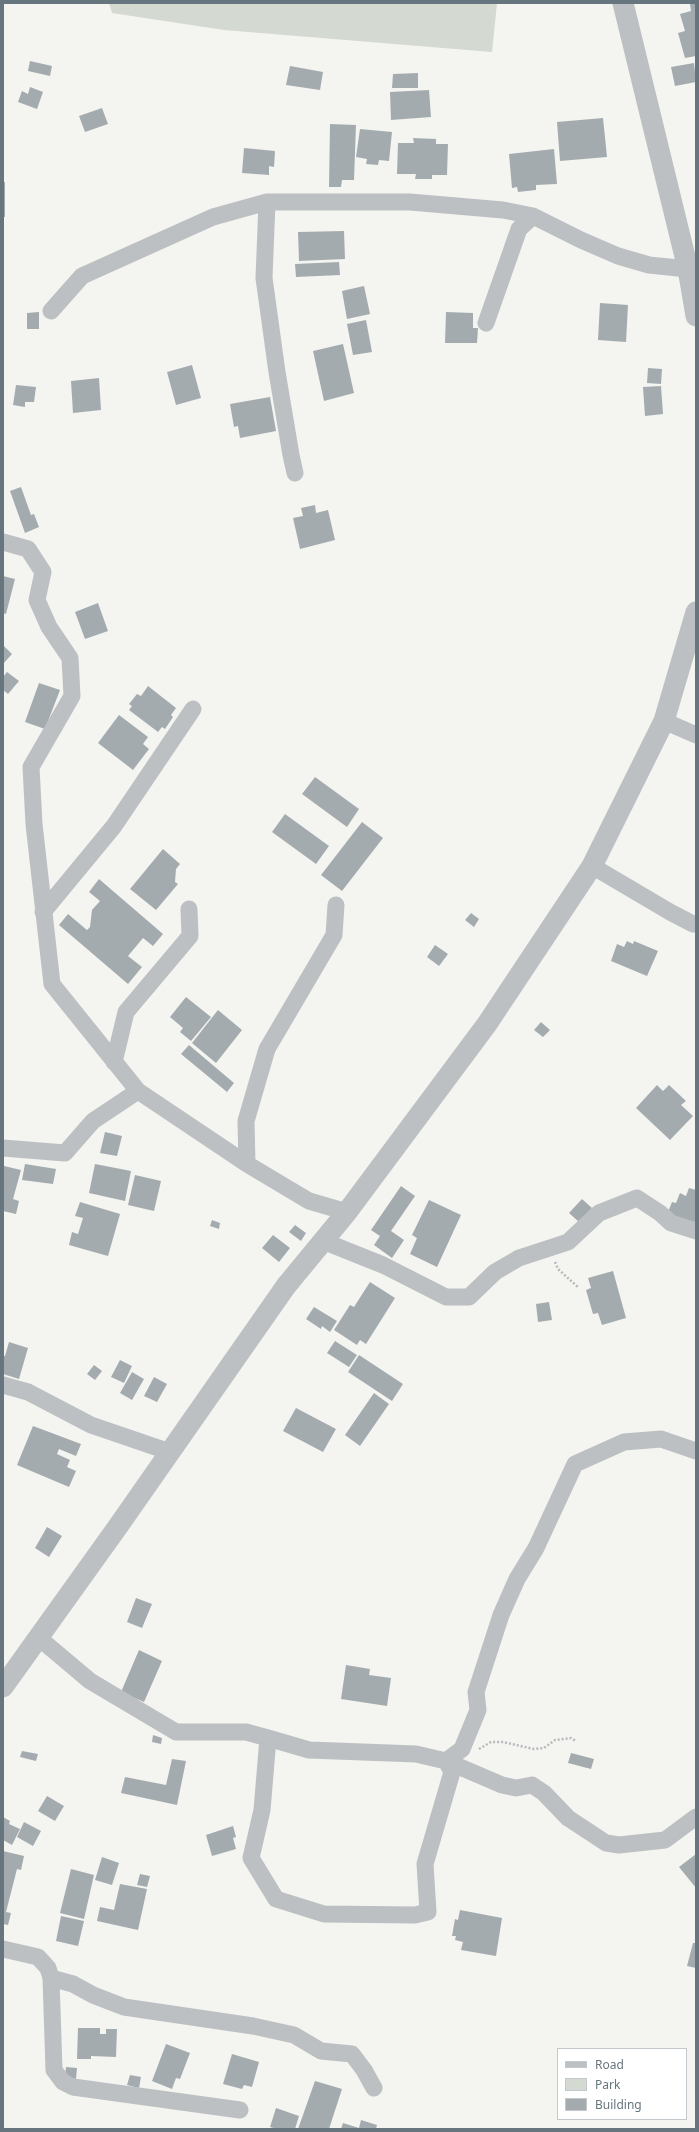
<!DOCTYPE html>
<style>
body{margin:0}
#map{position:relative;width:699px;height:2132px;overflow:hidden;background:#f4f4f1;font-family:"Noto Sans",sans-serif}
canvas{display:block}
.frame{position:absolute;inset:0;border:4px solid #67767e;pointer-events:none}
.legend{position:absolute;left:557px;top:2048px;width:130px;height:72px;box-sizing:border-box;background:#fff;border:1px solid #c2c8cb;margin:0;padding:5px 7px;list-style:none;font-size:12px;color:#67767e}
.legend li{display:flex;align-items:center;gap:8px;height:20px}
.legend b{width:20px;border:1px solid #c2c8cb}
</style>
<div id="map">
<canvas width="699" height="2132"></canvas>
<div class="frame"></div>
<ul class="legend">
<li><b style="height:5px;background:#bcc0c2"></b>Road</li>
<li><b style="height:11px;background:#d4d9d1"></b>Park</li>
<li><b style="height:11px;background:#a4abaf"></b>Building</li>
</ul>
</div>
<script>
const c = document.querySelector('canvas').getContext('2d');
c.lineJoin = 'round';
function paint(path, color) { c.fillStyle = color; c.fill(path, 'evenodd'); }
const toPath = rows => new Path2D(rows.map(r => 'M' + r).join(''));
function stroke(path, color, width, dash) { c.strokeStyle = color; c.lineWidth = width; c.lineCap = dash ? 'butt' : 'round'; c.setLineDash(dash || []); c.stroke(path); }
paint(toPath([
 [109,3,497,3,492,52,224,30,112,13]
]), '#d4d9d1');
paint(toPath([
 [696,3,696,56,685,58,678,33,685,31,680,14,691,11,690,4],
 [30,61,52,66,50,76,28,71],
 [694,63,696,82,675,86,671,67],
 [290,66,323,72,320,90,286,85],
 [418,73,418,88,392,88,393,74],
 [30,87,43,92,37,109,18,102,22,91,28,94],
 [429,90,431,117,391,120,390,92],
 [102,108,108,124,85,132,79,116],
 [603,118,607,157,560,161,557,122],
 [330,124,356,125,354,180,342,180,341,187,329,187],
 [360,129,392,132,389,161,379,160,378,165,366,164,367,159,356,157],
 [413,138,436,139,436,144,448,144,447,175,432,175,432,179,415,179,416,174,397,174,398,143,414,143],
 [244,148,275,151,274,167,269,166,269,175,242,173],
 [554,149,557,184,536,185,536,190,518,192,517,187,512,188,509,154],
 [3,182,5,182,5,217,3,217],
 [344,231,345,259,299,261,298,232],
 [339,262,340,275,296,277,295,264],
 [364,286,370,314,347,319,342,291],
 [600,303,628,305,626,342,598,340],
 [39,312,39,329,27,329,27,313],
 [446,312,473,313,473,328,478,328,477,343,445,343],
 [366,320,372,352,353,355,347,324],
 [343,344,354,393,324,401,313,351],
 [192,365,201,398,176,405,167,372],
 [648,368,662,369,661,384,647,383],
 [99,378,101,410,73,413,71,381],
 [16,385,36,387,34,402,25,402,25,407,13,405],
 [661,386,663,414,645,416,643,387],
 [270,397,276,431,240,438,238,426,234,427,230,404],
 [21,487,31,515,34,514,39,527,25,533,10,491],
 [315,505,316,513,328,510,335,540,300,549,293,518,303,516,301,508],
 [3,576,15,579,6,614,3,613],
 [98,603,108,631,85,639,75,612],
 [3,645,12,654,3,664],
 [7,672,19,681,8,694,3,690,3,677],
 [39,683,60,690,45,729,25,722],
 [148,686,176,708,171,715,173,717,165,729,162,727,158,732,129,710,132,706,129,704,137,694,141,696],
 [119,715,148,737,143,744,149,749,133,770,98,743],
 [315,777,359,809,347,827,302,794],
 [285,814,329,846,316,864,272,832],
 [362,822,383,838,342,891,321,875],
 [163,849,180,864,176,869,175,882,178,884,156,910,130,889],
 [99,879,163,934,153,946,143,938,128,956,142,967,128,984,59,925,68,914,87,930,90,927,92,910,100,901,89,892],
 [471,913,479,919,474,927,465,920],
 [627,941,633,944,634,941,658,951,647,976,611,961,617,944,624,947],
 [435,945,448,954,439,966,427,957],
 [186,997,211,1017,191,1041,180,1032,183,1028,170,1017],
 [218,1010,242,1030,216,1063,192,1043],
 [541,1022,550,1030,543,1037,534,1030],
 [189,1045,234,1083,227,1092,181,1054],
 [657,1085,663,1091,669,1085,686,1101,681,1105,693,1116,670,1140,636,1108],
 [105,1132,122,1136,117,1156,100,1153],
 [25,1164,56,1169,53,1184,22,1180],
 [95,1164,131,1171,125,1201,89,1193],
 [4,1166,21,1170,13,1199,19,1201,16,1214,3,1211],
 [135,1175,161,1181,154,1211,128,1205],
 [401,1186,415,1196,391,1231,404,1240,392,1258,374,1245,380,1236,371,1230],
 [689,1188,696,1190,696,1228,666,1217,672,1202,676,1203,680,1193,686,1196],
 [582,1199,592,1208,579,1222,569,1213],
 [429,1200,461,1215,437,1267,410,1254,417,1238,412,1235],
 [80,1202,120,1214,108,1256,69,1245,72,1232,78,1234,83,1218,75,1216],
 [212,1220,220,1223,219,1229,210,1226],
 [295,1225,306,1233,301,1241,289,1232],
 [273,1235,290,1248,279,1262,262,1248],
 [613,1271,626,1318,602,1325,598,1313,593,1314,586,1290,591,1288,588,1278],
 [370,1282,395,1298,366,1344,360,1340,357,1345,334,1330,350,1305,354,1307],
 [549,1302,552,1320,538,1322,536,1304],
 [314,1307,337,1321,330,1332,322,1326,321,1329,306,1319],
 [335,1341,357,1355,349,1367,327,1353],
 [9,1342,28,1348,19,1379,3,1374,3,1356,5,1356],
 [359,1355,403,1384,392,1401,348,1372],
 [120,1360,132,1366,124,1383,111,1377],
 [94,1365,102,1371,95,1380,87,1374],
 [132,1372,144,1379,132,1400,120,1393],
 [154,1377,167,1384,157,1402,144,1396],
 [374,1393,389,1404,360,1446,345,1435],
 [296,1408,336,1429,323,1452,283,1431],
 [33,1426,81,1444,76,1456,59,1449,57,1454,70,1460,67,1467,76,1471,69,1487,17,1465],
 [47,1527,62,1536,49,1557,35,1548],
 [136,1598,152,1604,142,1628,127,1622],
 [139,1650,162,1661,144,1702,121,1692],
 [346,1665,370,1669,369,1675,391,1678,387,1706,341,1699],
 [153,1735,162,1738,161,1744,152,1742],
 [22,1751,38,1754,36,1761,20,1757],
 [571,1753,594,1759,591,1769,568,1763],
 [172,1759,186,1761,177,1805,121,1793,125,1777,166,1785],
 [47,1796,64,1806,55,1821,38,1811],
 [3,1817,10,1821,9,1824,20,1829,12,1845,3,1840],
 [24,1822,41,1831,33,1846,17,1837],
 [233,1826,236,1837,233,1838,236,1849,212,1856,206,1835],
 [3,1851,24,1856,21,1870,17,1869,6,1912,11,1913,8,1925,3,1924],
 [696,1854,696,1888,679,1867],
 [102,1857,119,1863,112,1885,95,1880],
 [71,1869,94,1875,84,1919,60,1913],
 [140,1874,150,1876,147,1887,137,1885],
 [120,1884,147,1889,138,1930,97,1921,100,1907,114,1910],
 [460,1910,502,1918,496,1956,461,1950,463,1942,455,1940,456,1936,452,1936,455,1919,458,1920],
 [61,1916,84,1921,78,1946,56,1941],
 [693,1943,696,1943,696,1968,687,1966],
 [78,2028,100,2028,100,2034,106,2034,106,2029,117,2029,116,2057,91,2056,91,2059,77,2059],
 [166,2044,190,2053,180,2079,176,2078,172,2089,152,2081],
 [232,2054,259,2062,252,2087,244,2085,242,2089,223,2084],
 [66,2067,77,2068,76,2079,65,2078],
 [130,2075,141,2077,139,2088,127,2085],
 [315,2081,342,2089,329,2129,298,2129],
 [276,2108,299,2116,295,2129,277,2129,270,2127],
 [361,2120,377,2125,376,2129,341,2129,343,2123,359,2128]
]), '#a4abaf');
stroke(toPath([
 [555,1262,558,1269,579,1288],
 [479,1749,491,1742,503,1742,534,1749,544,1748,555,1740,571,1738,576,1741]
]), '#b6b9bb', 2.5, [2, 2]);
stroke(toPath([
 [267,202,264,278,277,372,291,455,295,473],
 [51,311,82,276,213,217,267,202,410,202,503,210,533,216,581,240,618,256,649,265,688,269],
 [486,323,519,229,533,216],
 [3,542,28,549,43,572,37,600,49,627,70,658,72,696,31,767,34,824,52,984,138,1091,247,1164,309,1201,347,1212],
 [664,721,696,735],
 [592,866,670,912,693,924,696,924],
 [43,912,114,826,193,709],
 [114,1062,126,1012,190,936,189,909],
 [3,1148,65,1153,93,1121,138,1091],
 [247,1164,246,1121,267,1049,334,935,336,905],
 [323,1241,383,1265,446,1297,469,1297,495,1272,519,1258,568,1242,599,1213,637,1198,660,1213,671,1223,696,1231],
 [3,1385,28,1392,91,1425,170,1452],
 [696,1451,661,1439,624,1442,575,1464,536,1548,517,1579,501,1615,476,1692,478,1710,462,1749,446,1761,502,1785,516,1788,532,1785,544,1793,568,1818,606,1843,619,1845,665,1840,696,1817],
 [39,1638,90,1681,176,1732,246,1732,268,1738,309,1750,416,1754,446,1761,452,1772,425,1864,428,1912,415,1915,324,1914,276,1899,251,1858,262,1810,268,1738],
 [3,1949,38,1957,48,1968,51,1978,54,2070,63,2082,73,2087,240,2110],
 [51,1978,73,1984,93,1995,124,2007,253,2026,294,2035,321,2051,352,2054,364,2070,374,2088]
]), '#bcc0c2', 17);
stroke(toPath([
 [623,3,688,269,696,316],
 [3,1687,119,1525,286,1286,347,1212,487,1024,592,866,664,721,696,612]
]), '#bcc0c2', 21);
</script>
